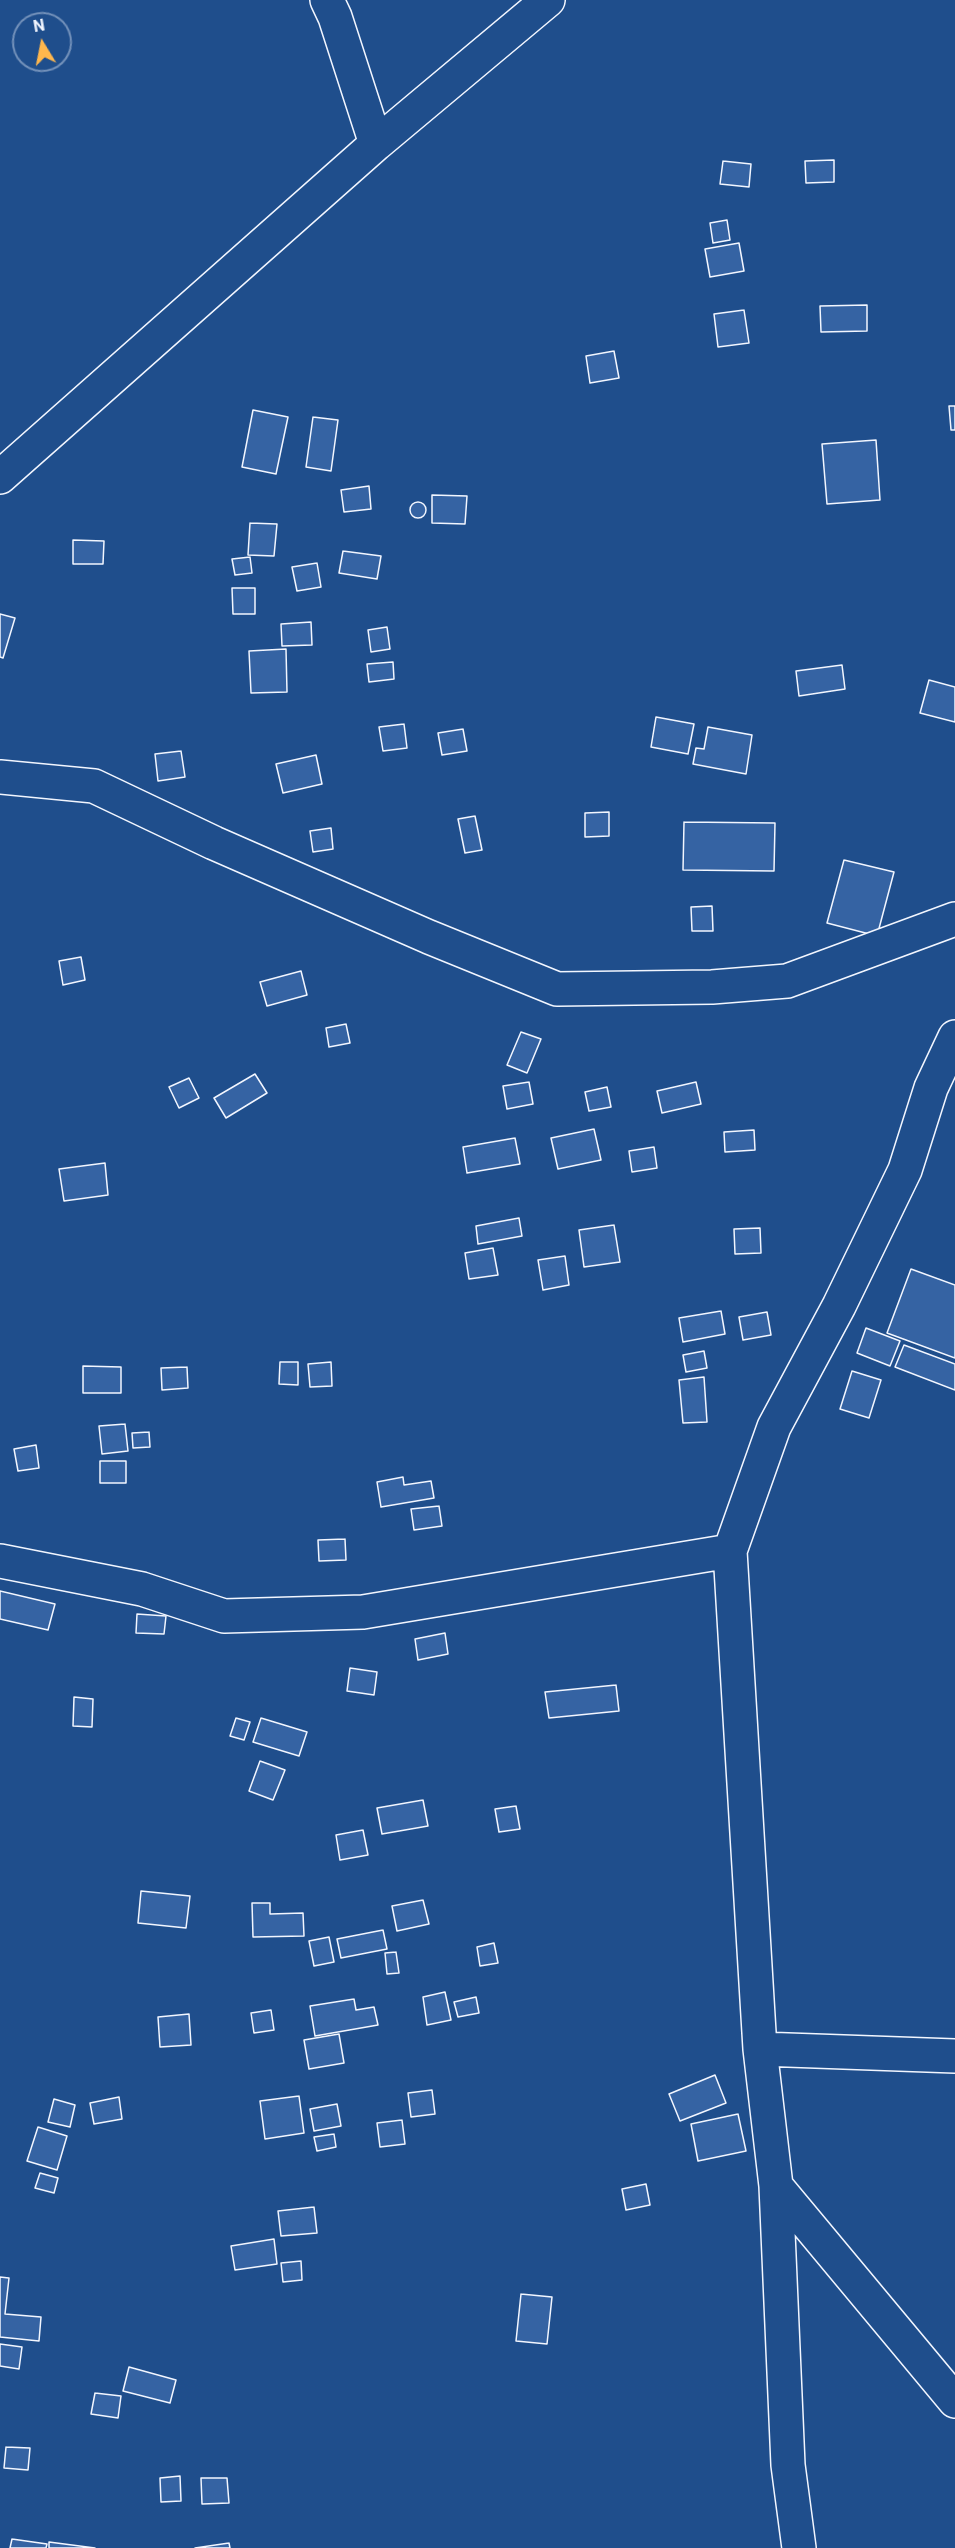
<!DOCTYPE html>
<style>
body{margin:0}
#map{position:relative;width:955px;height:2548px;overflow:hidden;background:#1f4e8c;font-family:Roboto,sans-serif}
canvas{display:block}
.north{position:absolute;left:12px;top:12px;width:60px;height:60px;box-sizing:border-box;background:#1f4e8c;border:2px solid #7391ba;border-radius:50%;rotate:350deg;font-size:16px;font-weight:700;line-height:24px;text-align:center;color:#f2f6ff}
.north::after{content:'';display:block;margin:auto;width:21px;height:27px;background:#ffb74d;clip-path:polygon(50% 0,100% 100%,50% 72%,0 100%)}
</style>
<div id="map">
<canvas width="955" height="2548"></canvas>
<div class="north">N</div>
</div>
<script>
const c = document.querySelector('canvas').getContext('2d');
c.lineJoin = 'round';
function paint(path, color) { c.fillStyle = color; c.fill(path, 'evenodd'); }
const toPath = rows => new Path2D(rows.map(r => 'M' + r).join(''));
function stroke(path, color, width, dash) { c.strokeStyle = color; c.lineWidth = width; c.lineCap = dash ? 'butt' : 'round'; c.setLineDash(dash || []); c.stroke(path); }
const building = toPath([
 [834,160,834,182,806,183,805,161,834,160],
 [723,161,751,164,749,187,720,184,723,161],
 [727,220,730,240,713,243,710,223,727,220],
 [739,243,744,271,710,277,705,249,739,243],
 [867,305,867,331,821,332,820,306,867,305],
 [744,310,749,343,718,347,714,314,744,310],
 [614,351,619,378,590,383,586,356,614,351],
 [949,406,955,406,955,430,951,430,949,406],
 [253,410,288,417,276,474,242,467,253,410],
 [313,417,338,420,331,471,306,467,313,417],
 [876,440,880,500,827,504,822,444,876,440],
 [369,486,371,509,344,512,341,490,369,486],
 [432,495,467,496,465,524,432,523,432,495],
 '410 510a8 8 0 1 1 16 0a8 8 0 1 1-16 0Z',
 [250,523,277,524,274,556,248,555,250,523],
 [73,540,104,541,103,564,73,564,73,540],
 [343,551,381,556,377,579,339,573,343,551],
 [250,557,252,573,235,575,232,559,250,557],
 [317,563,321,587,297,591,292,567,317,563],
 [232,588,255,588,255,614,233,614,232,588],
 [0,614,15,618,3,658,0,657,0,614],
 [311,622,312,645,282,646,281,624,311,622],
 [387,627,390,649,371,652,368,630,387,627],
 [286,649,287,692,251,693,249,651,286,649],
 [393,662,394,679,369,682,367,664,393,662],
 [842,665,845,689,799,696,796,671,842,665],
 [929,680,955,687,955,722,920,713,929,680],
 [656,717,694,724,688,754,651,747,656,717],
 [404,724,407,748,383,751,379,727,404,724],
 [708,727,752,735,746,774,693,764,696,748,704,749,708,727],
 [463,729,467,751,442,755,438,733,463,729],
 [181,751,185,777,158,781,155,754,181,751],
 [316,755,322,784,283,793,276,764,316,755],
 [609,812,609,836,585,837,585,813,609,812],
 [475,816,482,850,465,853,458,819,475,816],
 [684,822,775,823,774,871,683,870,684,822],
 [331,828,333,849,313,852,310,831,331,828],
 [844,860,894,872,877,936,827,923,844,860],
 [712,906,713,931,692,931,691,907,712,906],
 [81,957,85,980,63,985,59,961,81,957],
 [301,971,307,995,267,1006,260,982,301,971],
 [346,1024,350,1043,329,1047,326,1028,346,1024],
 [521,1032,541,1039,527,1073,507,1065,521,1032],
 [255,1074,267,1093,226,1118,214,1098,255,1074],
 [189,1078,199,1098,179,1108,169,1087,189,1078],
 [529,1082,533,1104,507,1109,503,1086,529,1082],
 [696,1082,701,1104,662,1113,657,1091,696,1082],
 [607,1087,611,1107,589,1111,585,1092,607,1087],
 [594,1129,601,1160,558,1169,551,1138,594,1129],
 [754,1130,755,1150,725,1152,724,1132,754,1130],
 [515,1138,520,1164,467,1173,463,1147,515,1138],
 [654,1147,657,1168,632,1172,629,1151,654,1147],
 [105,1163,108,1195,64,1201,59,1169,105,1163],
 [519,1218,522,1236,478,1244,476,1226,519,1218],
 [614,1225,620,1262,584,1267,579,1230,614,1225],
 [760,1228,761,1253,735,1254,734,1229,760,1228],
 [493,1248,498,1275,469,1279,465,1253,493,1248],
 [565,1256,569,1285,543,1290,538,1260,565,1256],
 [911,1269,955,1285,955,1358,887,1333,911,1269],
 [721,1311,725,1334,683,1342,679,1318,721,1311],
 [767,1312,771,1335,743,1340,739,1317,767,1312],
 [866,1328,900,1341,890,1366,857,1353,866,1328],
 [904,1345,955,1364,955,1390,895,1367,904,1345],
 [704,1351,707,1368,686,1372,683,1355,704,1351],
 [280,1362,298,1362,298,1385,279,1384,280,1362],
 [331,1362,332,1386,310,1387,308,1364,331,1362],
 [83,1366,121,1367,121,1393,83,1393,83,1366],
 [187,1367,188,1388,162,1390,161,1368,187,1367],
 [852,1371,881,1380,869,1418,840,1409,852,1371],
 [704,1377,707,1422,683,1423,679,1380,704,1377],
 [125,1424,128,1451,102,1454,99,1426,125,1424],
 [149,1432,150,1447,133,1448,132,1433,149,1432],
 [36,1445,39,1468,18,1471,14,1449,36,1445],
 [100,1461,126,1461,126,1483,100,1483,100,1461],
 [403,1477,404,1485,431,1481,434,1498,381,1507,377,1482,403,1477],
 [439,1506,442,1526,414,1530,411,1509,439,1506],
 [345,1539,346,1560,319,1561,318,1540,345,1539],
 [0,1591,55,1604,48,1630,0,1619,0,1591],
 [137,1614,166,1616,164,1634,136,1633,137,1614],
 [445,1633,448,1654,418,1660,415,1639,445,1633],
 [350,1668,377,1672,374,1695,347,1691,350,1668],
 [616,1685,619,1711,549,1718,545,1692,616,1685],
 [74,1697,93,1699,92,1727,73,1726,74,1697],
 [236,1718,250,1722,244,1740,230,1736,236,1718],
 [261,1718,307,1732,299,1756,253,1742,261,1718],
 [260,1761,285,1770,273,1800,249,1791,260,1761],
 [423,1800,428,1826,382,1834,377,1808,423,1800],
 [516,1806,520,1829,499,1832,495,1809,516,1806],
 [363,1830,368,1855,340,1860,336,1835,363,1830],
 [141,1891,190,1896,186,1928,138,1923,141,1891],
 [423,1900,429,1924,397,1931,392,1906,423,1900],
 [252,1903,270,1903,270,1914,303,1913,304,1936,253,1937,252,1903],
 [383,1930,387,1949,341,1958,337,1939,383,1930],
 [329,1937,334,1962,314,1966,309,1941,329,1937],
 [494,1943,498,1963,480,1966,477,1947,494,1943],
 [396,1952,399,1973,387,1974,385,1953,396,1952],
 [445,1992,451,2020,427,2025,423,1997,445,1992],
 [476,1997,479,2013,458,2017,454,2002,476,1997],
 [354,1999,356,2010,374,2007,378,2025,315,2036,310,2006,354,1999],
 [271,2010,274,2030,254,2033,251,2013,271,2010],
 [189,2014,191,2045,160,2047,158,2017,189,2014],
 [339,2034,344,2063,309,2069,304,2040,339,2034],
 [715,2075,726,2103,680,2121,669,2094,715,2075],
 [432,2090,435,2114,411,2117,408,2093,432,2090],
 [299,2096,304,2133,265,2139,260,2101,299,2096],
 [119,2097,122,2119,94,2124,90,2103,119,2097],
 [54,2099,75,2105,70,2127,48,2122,54,2099],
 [337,2104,341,2126,314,2131,310,2109,337,2104],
 [738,2114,746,2151,698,2161,691,2124,738,2114],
 [402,2120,405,2144,380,2147,377,2123,402,2120],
 [38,2127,67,2136,57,2170,27,2161,38,2127],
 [334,2134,336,2147,317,2151,314,2137,334,2134],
 [40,2173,58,2178,54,2193,35,2188,40,2173],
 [646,2184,650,2205,626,2210,622,2189,646,2184],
 [314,2207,317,2233,281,2236,278,2211,314,2207],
 [274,2239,277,2264,235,2270,231,2246,274,2239],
 [301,2261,302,2280,283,2282,281,2263,301,2261],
 [0,2277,9,2278,5,2314,41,2317,39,2341,0,2337,0,2277],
 [521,2294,552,2297,547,2344,516,2341,521,2294],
 [0,2344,22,2347,19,2369,0,2366,0,2344],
 [129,2367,176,2380,170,2403,123,2391,129,2367],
 [95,2393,121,2396,118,2418,91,2414,95,2393],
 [6,2447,30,2448,28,2470,4,2468,6,2447],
 [180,2476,181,2501,161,2502,160,2478,180,2476],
 [201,2478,227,2478,229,2503,202,2504,201,2478],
 [12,2539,47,2544,46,2548,10,2548,12,2539],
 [49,2542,95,2548,49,2548,49,2542],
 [229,2543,230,2548,195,2548,229,2543]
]);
paint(building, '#3563a3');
stroke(building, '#f2f6ff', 1.5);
const minor = toPath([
 [327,0,335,17,376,144],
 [0,477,376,144,548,0],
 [0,777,94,786,214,843,429,937,557,989,712,987,787,981,955,919],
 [955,1037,931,1088,905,1170,839,1306,774,1427,730,1551,760,2049,776,2186,955,2401],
 [0,1561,142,1589,224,1616,363,1612,730,1551],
 [760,2049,955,2056],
 [776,2186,788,2465,799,2548]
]);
stroke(minor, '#f2f6ff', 36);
stroke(minor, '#1f4e8c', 33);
</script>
